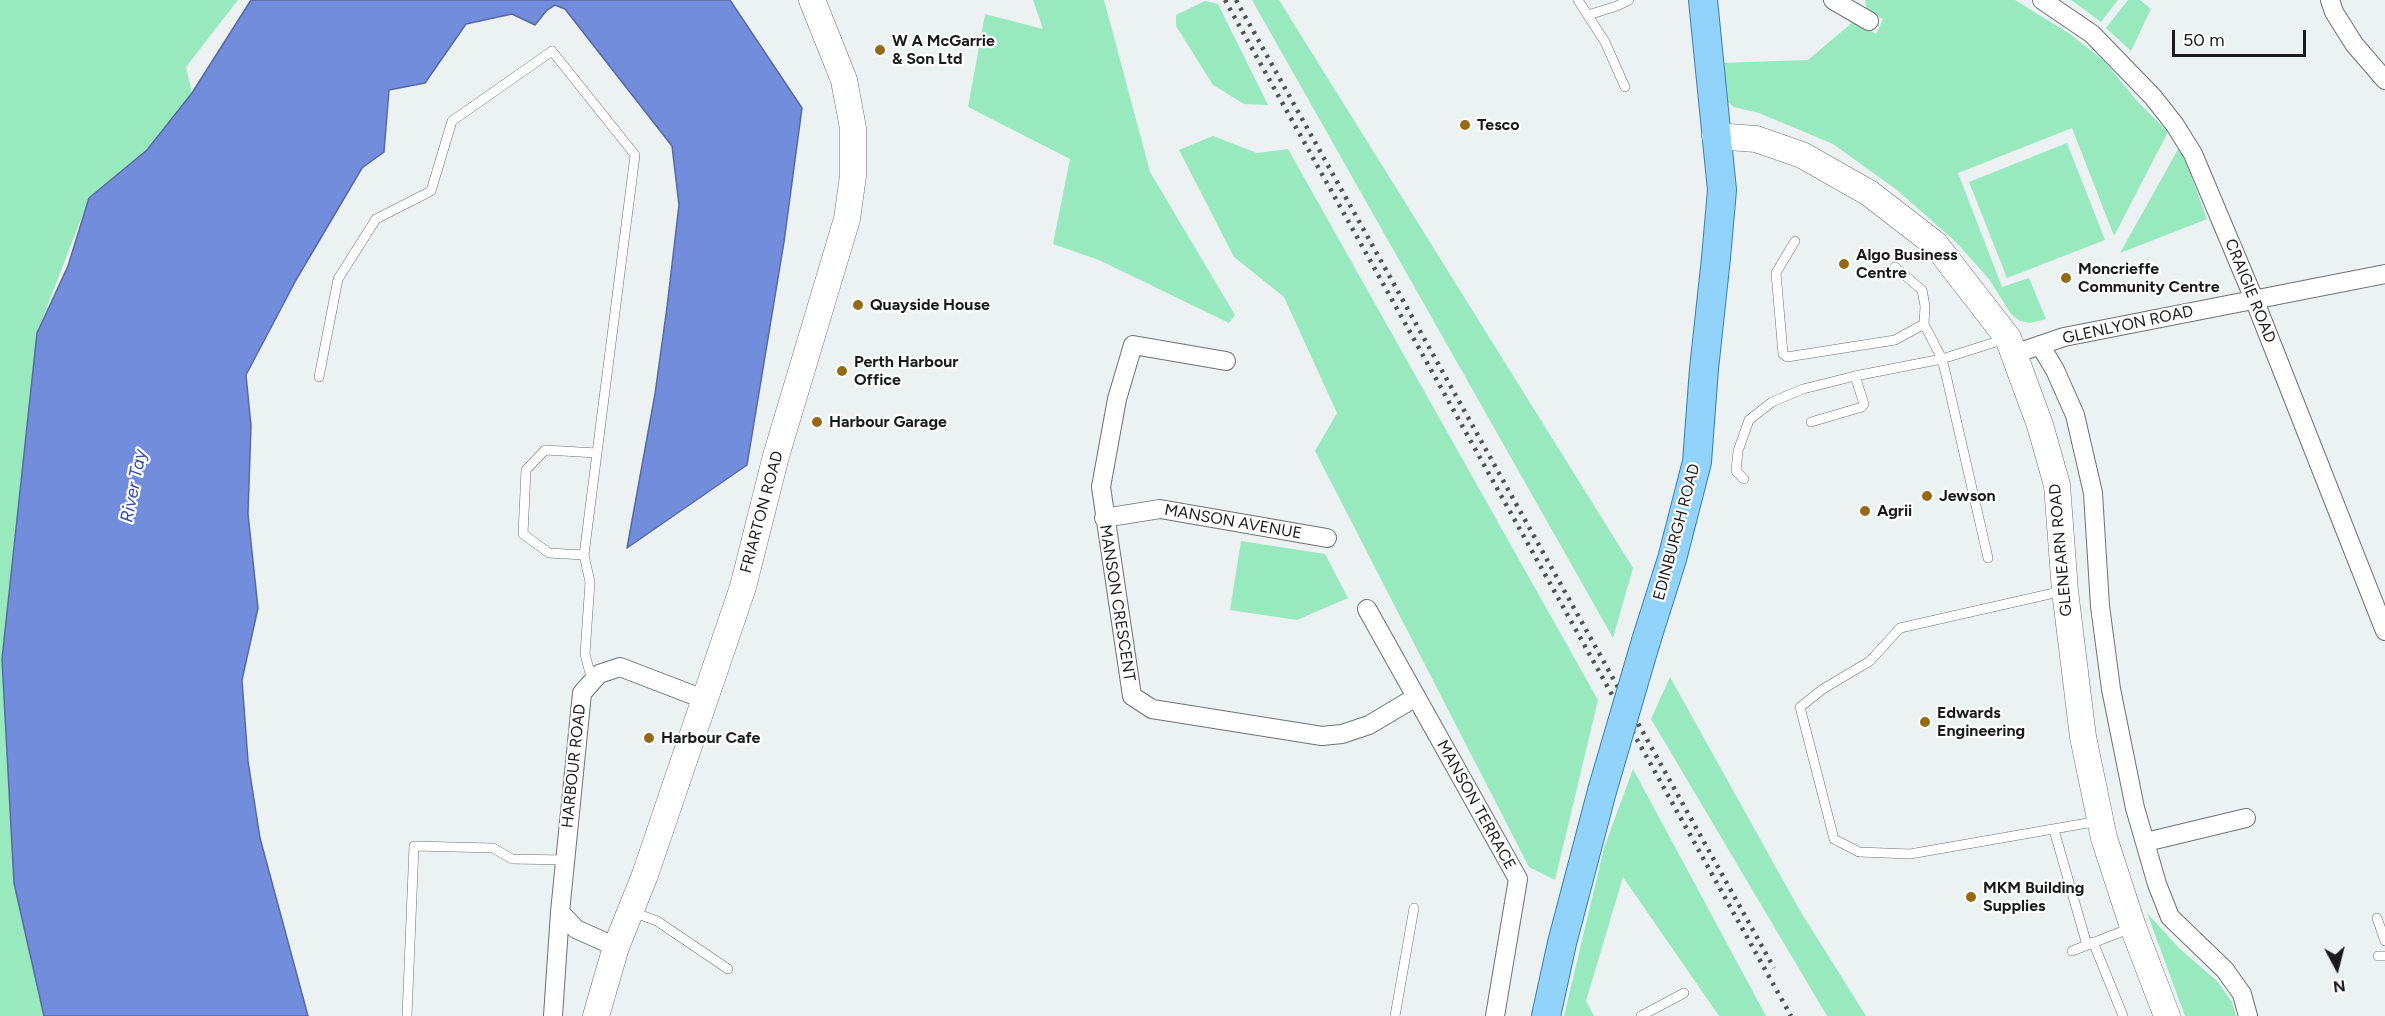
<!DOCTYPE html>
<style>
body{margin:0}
#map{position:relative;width:2385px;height:1016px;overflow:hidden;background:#ecf1f2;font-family:Figtree,sans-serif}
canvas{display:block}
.north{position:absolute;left:2307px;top:938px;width:60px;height:60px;-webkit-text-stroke:4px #fff;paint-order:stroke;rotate:173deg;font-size:16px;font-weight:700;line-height:24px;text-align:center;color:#191a1b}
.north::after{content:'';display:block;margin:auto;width:21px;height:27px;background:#191a1b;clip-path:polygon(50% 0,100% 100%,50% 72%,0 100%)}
.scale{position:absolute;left:2172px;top:30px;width:134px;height:27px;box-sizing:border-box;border:3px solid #191a1b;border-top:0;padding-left:8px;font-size:18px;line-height:21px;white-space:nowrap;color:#191a1b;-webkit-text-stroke:4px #fff;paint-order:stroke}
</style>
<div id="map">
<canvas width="2385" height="1016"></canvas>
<div class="north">N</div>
<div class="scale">50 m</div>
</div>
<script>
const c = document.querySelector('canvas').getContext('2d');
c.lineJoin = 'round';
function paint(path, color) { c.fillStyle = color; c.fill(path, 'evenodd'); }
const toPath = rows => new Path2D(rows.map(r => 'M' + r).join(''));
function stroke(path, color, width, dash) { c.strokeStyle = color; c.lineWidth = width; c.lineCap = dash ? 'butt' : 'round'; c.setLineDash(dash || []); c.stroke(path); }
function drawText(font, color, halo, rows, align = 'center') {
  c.font = font + ' Figtree,sans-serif'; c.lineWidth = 4.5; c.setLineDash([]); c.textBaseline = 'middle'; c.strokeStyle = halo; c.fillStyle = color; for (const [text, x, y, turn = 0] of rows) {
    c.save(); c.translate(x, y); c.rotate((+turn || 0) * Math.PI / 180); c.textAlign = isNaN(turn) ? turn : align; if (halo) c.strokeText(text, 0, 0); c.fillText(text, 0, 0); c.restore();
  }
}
paint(toPath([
 [0,0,238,0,186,67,192,93,147,150,89,198,37,333,14,883,44,1016,0,1016],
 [1033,0,1104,0,1150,172,1235,315,1229,323,1099,260,1053,244,1070,159,968,107,985,14,1043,29],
 [1252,0,1279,0,1633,568,1613,638],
 [1865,0,2015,0,2070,34,2104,61,2138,102,2168,132,2114,236,2072,128,1958,173,2002,287,2029,278,2046,319,2030,323,2020,321,2011,314,1989,279,1956,242,1897,190,1833,144,1759,113,1734,107,1726,101,1719,63,1808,60,1854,21,1876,34,1883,19,1867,11],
 [2071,0,2118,0,2101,22],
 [2128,0,2140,0,2151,9,2131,51,2106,28],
 [1205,1,1218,4,1268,105,1244,104,1213,85,1176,26,1176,15],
 [1213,136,1257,153,1288,149,1598,700,1555,880,1529,867,1315,451,1337,413,1284,297,1234,257,1179,150],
 [2067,143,2105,240,2007,278,1969,182],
 [2180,146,2207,219,2120,253],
 [1241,541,1325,554,1348,598,1297,620,1230,610],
 [1670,677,1799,909,1866,1016,1827,1016,1651,719],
 [1633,769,1766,1016,1719,1016,1623,877,1586,1001,1594,1016,1564,1016,1604,848],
 [2147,913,2179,948,2217,981,2232,1002,2236,1016,2185,1016]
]), '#99e9be');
const water = toPath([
 [251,0,730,0,802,108,784,242,747,465,627,548,655,394,667,307,679,205,672,146,565,9,555,5,547,10,535,25,512,14,466,24,425,83,389,90,384,152,362,168,296,280,246,375,251,426,248,514,258,608,242,680,248,761,260,838,308,1016,44,1016,14,883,2,659,37,333,68,266,89,198,147,150,192,93,251,0]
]);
paint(water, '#718ddb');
stroke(water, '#576aa1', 1.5);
const lane = toPath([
 [1578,0,1605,42,1625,87],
 [1588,15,1617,6,1629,0],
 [1795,241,1776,273,1783,354,1787,357,1895,340,1924,324,1942,359,1946,375,1988,558],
 [1895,267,1922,290,1925,306,1924,324],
 [319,377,338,279,376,219,431,191,452,121,552,51,635,155,584,555,590,582,585,654,592,681],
 [1811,422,1862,407,1864,404,1855,376],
 [1744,479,1736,471,1738,451,1749,420,1772,402,1803,389,1855,376,1942,359,2005,339],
 [584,555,549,553,523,534,526,470,545,450,597,453],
 [2063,591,1900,628,1870,661,1823,689,1800,707,1834,839,1859,852,1910,854,2099,821],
 [2054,830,2087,945],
 [633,912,657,921,728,969],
 [2377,918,2385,941],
 [2093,942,2123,1016],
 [2072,951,2131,928],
 [2378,956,2385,956],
 [407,1016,414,846,493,848,512,859,565,860],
 [1395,1016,1414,908],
 [1641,1016,1684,993]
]);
const street = toPath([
 [1833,0,1869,21],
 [2042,0,2092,34,2153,97,2175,125,2193,154,2254,299,2385,631],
 [2330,0,2334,12,2354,44,2385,80],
 [2040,345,2055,370,2075,415,2093,493,2100,606,2111,689,2135,808,2157,884,2170,917,2225,970,2242,994,2248,1016],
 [2017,358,2023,351,2064,337,2385,274],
 [1226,361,1133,345,1117,399,1101,487,1132,696,1152,709,1322,736,1342,734,1369,725,1416,697],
 [1104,518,1160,509,1327,538],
 [1367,609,1518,879,1495,1016],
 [2146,842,2246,818],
 [616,947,576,929,560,912,582,693,599,674,620,667,706,700],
 [553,1016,560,912]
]);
const secondary = toPath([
 [1715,136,1756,139,1802,155,1869,193,1935,244,2008,338,2040,425,2057,485,2065,591,2083,737,2104,838,2133,927,2167,1016],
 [596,1016,616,947,645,875,743,587,776,456,847,219,853,176,853,128,844,80,812,0]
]);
const primary = toPath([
 [1646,641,1672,559,1697,462,1704,369,1716,258,1722,190,1703,0],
 [1546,1016,1562,943,1602,791]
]);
stroke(lane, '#6d7273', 10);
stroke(street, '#6d7273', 20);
stroke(secondary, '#6d7273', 27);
stroke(primary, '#397fab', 30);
stroke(lane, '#fff', 9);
stroke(street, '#fff', 18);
stroke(secondary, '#fff', 26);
stroke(primary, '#92d3fb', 28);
stroke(toPath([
 [1225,0,1791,1016],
 [1236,0,1774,968]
]), '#4f5152', 4.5, [3, 6]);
const primaryBridge = toPath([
 [1602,791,1646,641]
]);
stroke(primaryBridge, '#397fab', 30, []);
stroke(primaryBridge, '#92d3fb', 28);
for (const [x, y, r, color] of [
 [880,50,6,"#956a16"],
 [1465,125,6,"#956a16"],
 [1844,264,6,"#956a16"],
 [2066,278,6,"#956a16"],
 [858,305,6,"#956a16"],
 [842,371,6,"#956a16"],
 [817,422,6,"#956a16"],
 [1927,496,6,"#956a16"],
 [1865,511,6,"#956a16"],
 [1925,722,6,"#956a16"],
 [649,738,6,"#956a16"],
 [1971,897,6,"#956a16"]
]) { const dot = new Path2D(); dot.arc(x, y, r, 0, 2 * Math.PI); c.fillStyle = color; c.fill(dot); stroke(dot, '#fff', 2); }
drawText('bold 16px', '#191a1b', '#fff', [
 ["W A McGarrie",892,41],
 ["& Son Ltd",892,59],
 ["Tesco",1477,125],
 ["Algo Business",1856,255],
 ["Centre",1856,273],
 ["Moncrieffe",2078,269],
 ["Community Centre",2078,287],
 ["Quayside House",870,305],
 ["Perth Harbour",854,362],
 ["Office",854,380],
 ["Harbour Garage",829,422],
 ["Jewson",1939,496],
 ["Agrii",1877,511],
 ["Edwards",1937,713],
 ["Engineering",1937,731],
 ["Harbour Cafe",661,738],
 ["MKM Building",1983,888],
 ["Supplies",1983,906]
], 'left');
drawText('16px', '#191a1b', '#fff', [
 ["CRAIGIE ROAD",2250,291,68],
 ["GLENLYON ROAD",2128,325,-12],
 ["FRIARTON ROAD",762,512,-75],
 ["MANSON AVENUE",1233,522,10],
 ["EDINBURGH ROAD",1677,532,-75],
 ["GLENEARN ROAD",2061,550,-95],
 ["MANSON CRESCENT",1117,603,81],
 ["HARBOUR ROAD",574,766,-84],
 ["MANSON TERRACE",1476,805,61]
]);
drawText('italic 18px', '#314ca7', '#fff', [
 ["River Tay",134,486,-79]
]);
</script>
